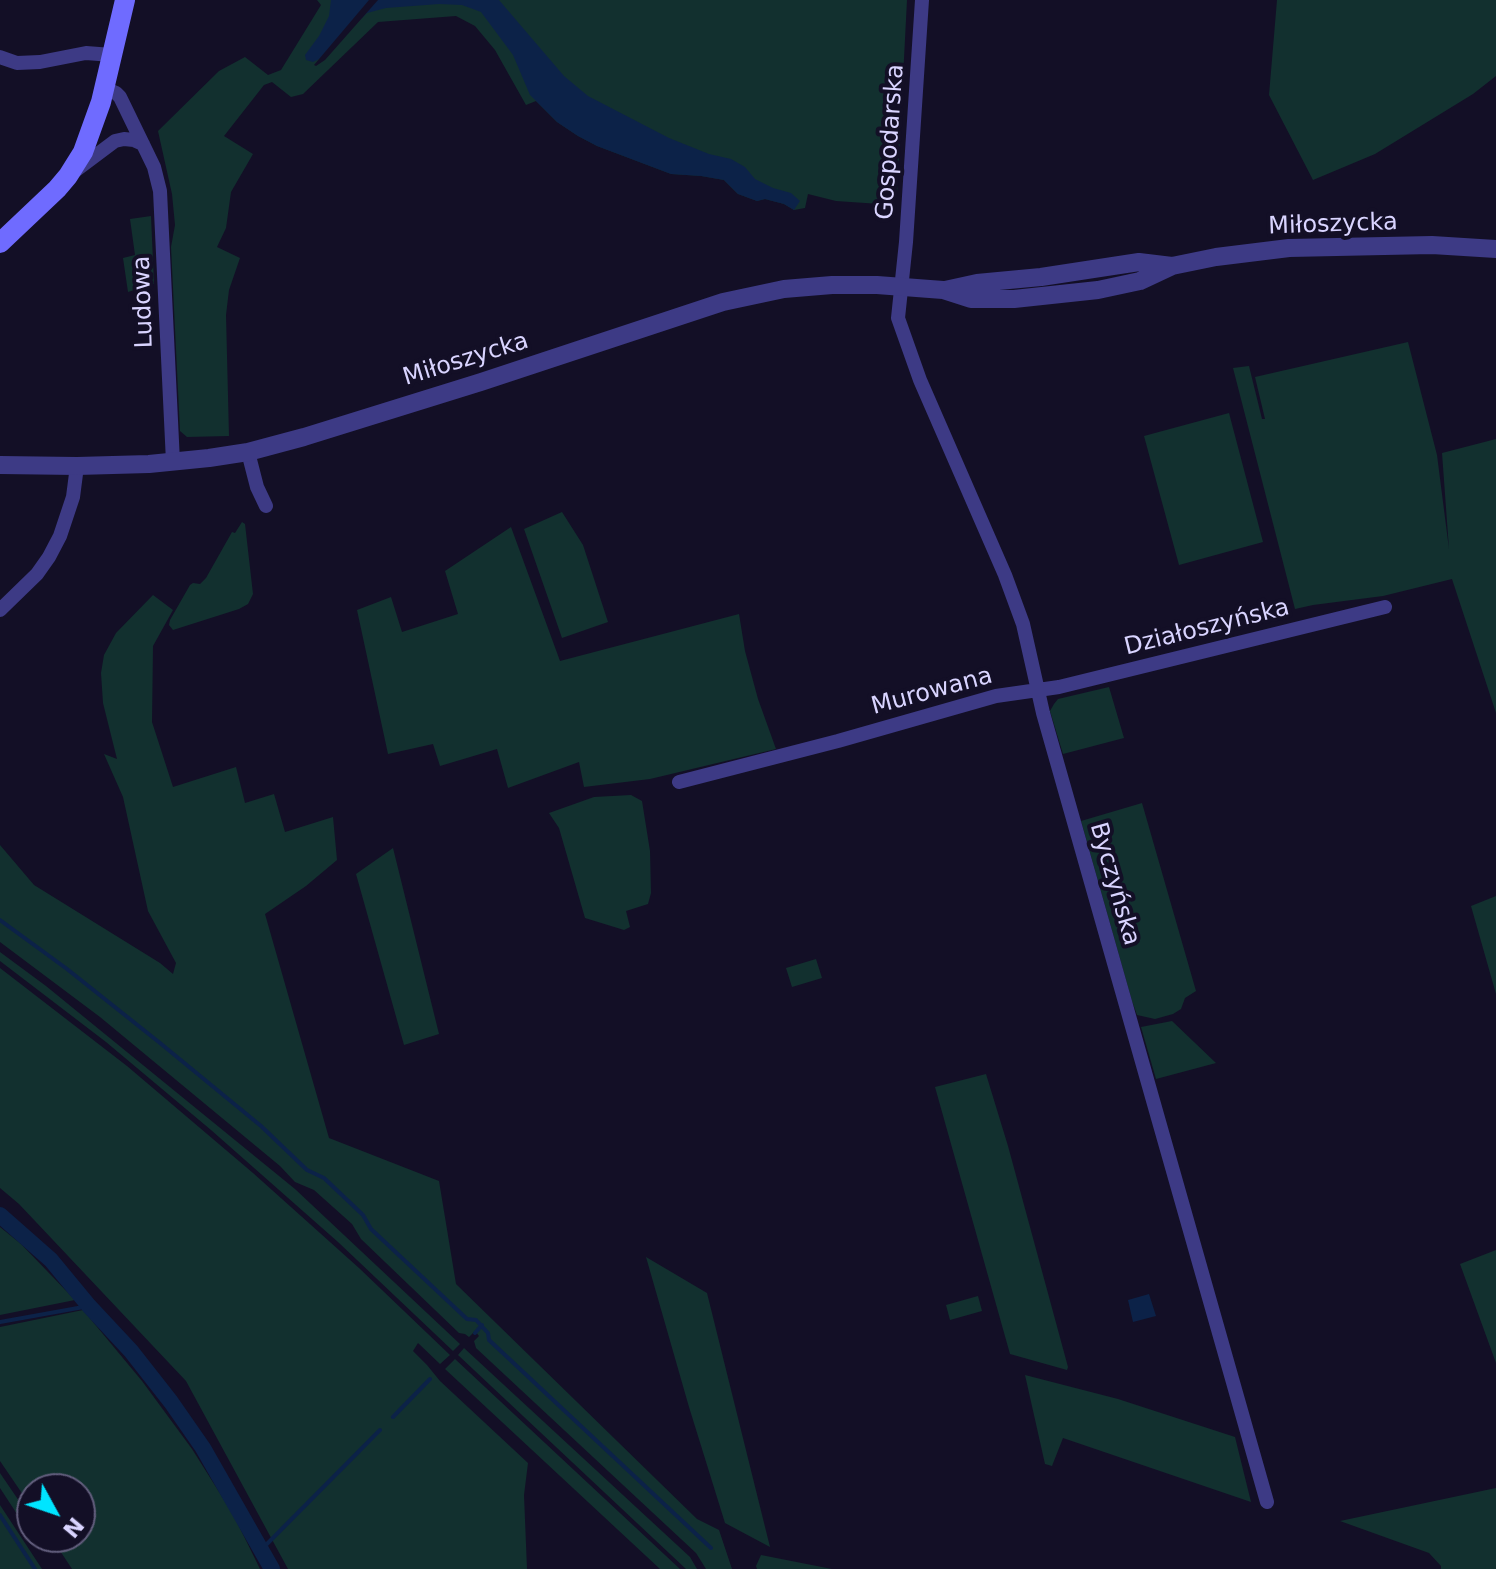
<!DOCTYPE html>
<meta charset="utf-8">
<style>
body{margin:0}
#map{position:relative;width:1496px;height:1569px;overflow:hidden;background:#130f26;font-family:"DejaVu Sans",sans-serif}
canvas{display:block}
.north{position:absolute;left:16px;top:1473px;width:80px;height:80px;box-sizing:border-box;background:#130f26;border:2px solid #625e7d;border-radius:50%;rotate:130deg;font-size:22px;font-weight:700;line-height:32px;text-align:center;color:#d9d4ff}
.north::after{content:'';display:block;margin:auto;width:28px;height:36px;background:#00e5ff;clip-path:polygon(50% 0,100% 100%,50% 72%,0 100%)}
</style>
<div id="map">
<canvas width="1496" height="1569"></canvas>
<div class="north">N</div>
</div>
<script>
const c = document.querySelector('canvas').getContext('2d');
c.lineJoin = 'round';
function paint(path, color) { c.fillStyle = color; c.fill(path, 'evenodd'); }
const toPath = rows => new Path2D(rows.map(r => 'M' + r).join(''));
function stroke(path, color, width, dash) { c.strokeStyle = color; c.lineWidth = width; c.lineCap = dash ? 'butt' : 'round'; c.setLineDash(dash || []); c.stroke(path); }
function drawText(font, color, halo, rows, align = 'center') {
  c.font = font + ' "DejaVu Sans",sans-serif'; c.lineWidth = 8; c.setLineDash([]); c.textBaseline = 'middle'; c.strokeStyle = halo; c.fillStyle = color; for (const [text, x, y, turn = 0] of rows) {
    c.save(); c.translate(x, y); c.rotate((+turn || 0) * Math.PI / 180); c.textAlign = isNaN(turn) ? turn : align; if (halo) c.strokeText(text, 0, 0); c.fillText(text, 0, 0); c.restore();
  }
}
paint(toPath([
 [317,0,907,0,897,195,886,198,880,204,836,201,808,194,805,208,794,210,784,204,765,199,757,201,738,194,724,180,701,176,671,174,597,146,578,136,557,122,536,101,526,105,495,50,475,26,456,16,378,22,303,94,291,97,272,82,264,85,224,136,253,154,231,192,226,228,217,247,240,258,229,290,226,315,229,436,187,437,180,431,171,247,175,225,172,194,158,131,219,71,245,57,268,75,281,70,321,5],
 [1277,0,1496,0,1496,76,1473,94,1375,154,1313,180,1269,95],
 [151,216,154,284,128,292,123,258,135,255,130,219],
 [1408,342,1437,455,1449,549,1442,453,1496,439,1496,713,1452,579,1383,596,1313,605,1295,609,1233,368,1249,366,1262,419,1265,419,1255,377],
 [1229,413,1263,542,1179,565,1144,436],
 [562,512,583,545,608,622,562,638,524,529],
 [242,522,245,524,253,594,248,604,239,609,173,630,169,625,170,620,190,585,193,583,200,584,206,578,232,532,235,533],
 [511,527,560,661,739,614,745,651,758,699,776,749,650,779,584,787,579,762,508,788,497,749,440,766,433,744,388,754,357,610,391,597,402,632,458,614,445,571],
 [153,595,173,610,153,646,152,722,173,787,236,767,245,803,274,794,285,832,333,817,337,860,306,886,265,914,329,1138,439,1181,456,1284,697,1519,719,1530,732,1569,706,1569,696,1553,476,1348,474,1341,479,1336,475,1331,469,1337,465,1334,459,1333,361,1239,352,1224,314,1190,295,1182,280,1166,100,1017,0,942,0,845,34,885,160,963,173,974,176,963,148,911,123,797,104,754,117,759,103,703,101,673,104,655,116,633],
 [1109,687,1124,738,1063,754,1050,711,1054,704,1058,699],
 [631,795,642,801,650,851,651,893,648,904,626,911,630,927,624,930,585,918,559,828,549,813,594,797],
 [1142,803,1196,991,1185,998,1181,1009,1173,1014,1155,1019,1137,1015,1132,1001,1081,821],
 [393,848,439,1034,404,1045,356,874],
 [1496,896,1496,994,1471,906],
 [0,952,46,986,295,1189,460,1344,453,1351,338,1242,211,1130,106,1042,0,961],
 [816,959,822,978,792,987,786,968],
 [0,968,127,1066,253,1173,359,1268,450,1355,440,1364,418,1343,413,1351,427,1365,440,1381,528,1463,524,1495,527,1569,288,1569,186,1381,19,1204,0,1188],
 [1172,1021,1216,1063,1156,1079,1141,1027],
 [986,1074,1008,1146,1068,1367,1067,1370,1010,1354,935,1087],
 [0,1227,21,1244,75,1300,0,1315],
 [1496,1250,1496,1363,1460,1264],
 [646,1257,707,1293,770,1547,725,1523,689,1407],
 [978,1296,982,1311,950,1320,946,1305],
 [83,1310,142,1381,192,1449,233,1514,260,1569,72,1569,51,1537,80,1537,80,1489,32,1489,32,1508,0,1461,0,1327],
 [464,1348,690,1557,697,1569,686,1569,458,1355],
 [455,1359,680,1569,660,1569,445,1369],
 [1025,1375,1118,1399,1235,1437,1251,1502,1063,1438,1052,1466,1045,1464],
 [0,1473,32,1520,32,1537,0,1488],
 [1496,1488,1496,1569,1441,1569,1441,1566,1429,1553,1340,1521],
 [0,1505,42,1569,0,1569],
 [761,1555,832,1569,757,1569,756,1566]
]), '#12302f');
paint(toPath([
 [331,0,499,0,564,76,588,96,669,138,709,154,731,159,745,167,755,179,773,188,791,193,800,201,794,210,784,204,765,199,757,201,738,194,724,180,701,176,671,174,597,146,578,136,557,122,530,95,513,55,481,12,462,5,439,4,386,8,367,13,323,57,313,62,306,60,305,55,319,36,329,16],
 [1149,1294,1156,1316,1133,1322,1128,1300]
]), '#0c2248');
paint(toPath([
 [369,0,378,0,325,60,316,66,314,65]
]), '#130f26');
stroke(toPath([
 [0,920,67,969,160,1043,261,1126,307,1170,324,1178,363,1215,371,1229,467,1319,476,1320,488,1333,489,1340,711,1548],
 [0,1322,89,1306],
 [475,1333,482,1325],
 [393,1417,430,1379],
 [0,1515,35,1569],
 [261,1550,380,1430]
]), '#0c2248', 4);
stroke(toPath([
 [0,1215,51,1260,89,1306,131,1351,171,1402,203,1448,272,1569]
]), '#0c2248', 16);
stroke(toPath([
 [922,0,906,242,898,318,920,380,1005,575,1023,624,1043,713,1267,1502],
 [0,57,17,63,40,62,86,53,112,55],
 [104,88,116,93,120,97,154,167,160,191,173,462],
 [75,171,115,141,124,139,134,140,143,144],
 [248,452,257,487,266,506],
 [0,610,37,574,49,557,60,536,73,497,77,466],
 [679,782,838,741,996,696,1059,687,1385,607]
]), '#3d3a85', 14);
stroke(toPath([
 [945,290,977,283,1041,277,1139,262,1172,266],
 [0,465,77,466,149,464,209,458,248,452,304,437,481,382,723,302,784,289,832,285,877,285,943,290,971,299,1014,299,1098,290,1140,281,1172,266,1216,257,1289,248,1432,245,1496,249]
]), '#3d3a85', 18);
stroke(toPath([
 [0,243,57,189,68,176,83,152,101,102,125,0]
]), '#6f6bff', 20);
drawText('24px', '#d9d4ff', '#130f26', [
 ["Gospodarska",891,142,-86],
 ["Miłoszycka",1333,225,-2],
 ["Ludowa",144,302,-92],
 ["Miłoszycka",466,360,-17],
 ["Działoszyńska",1207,628,-14],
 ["Murowana",932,692,-15],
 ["Byczyńska",1114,884,74]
]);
</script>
